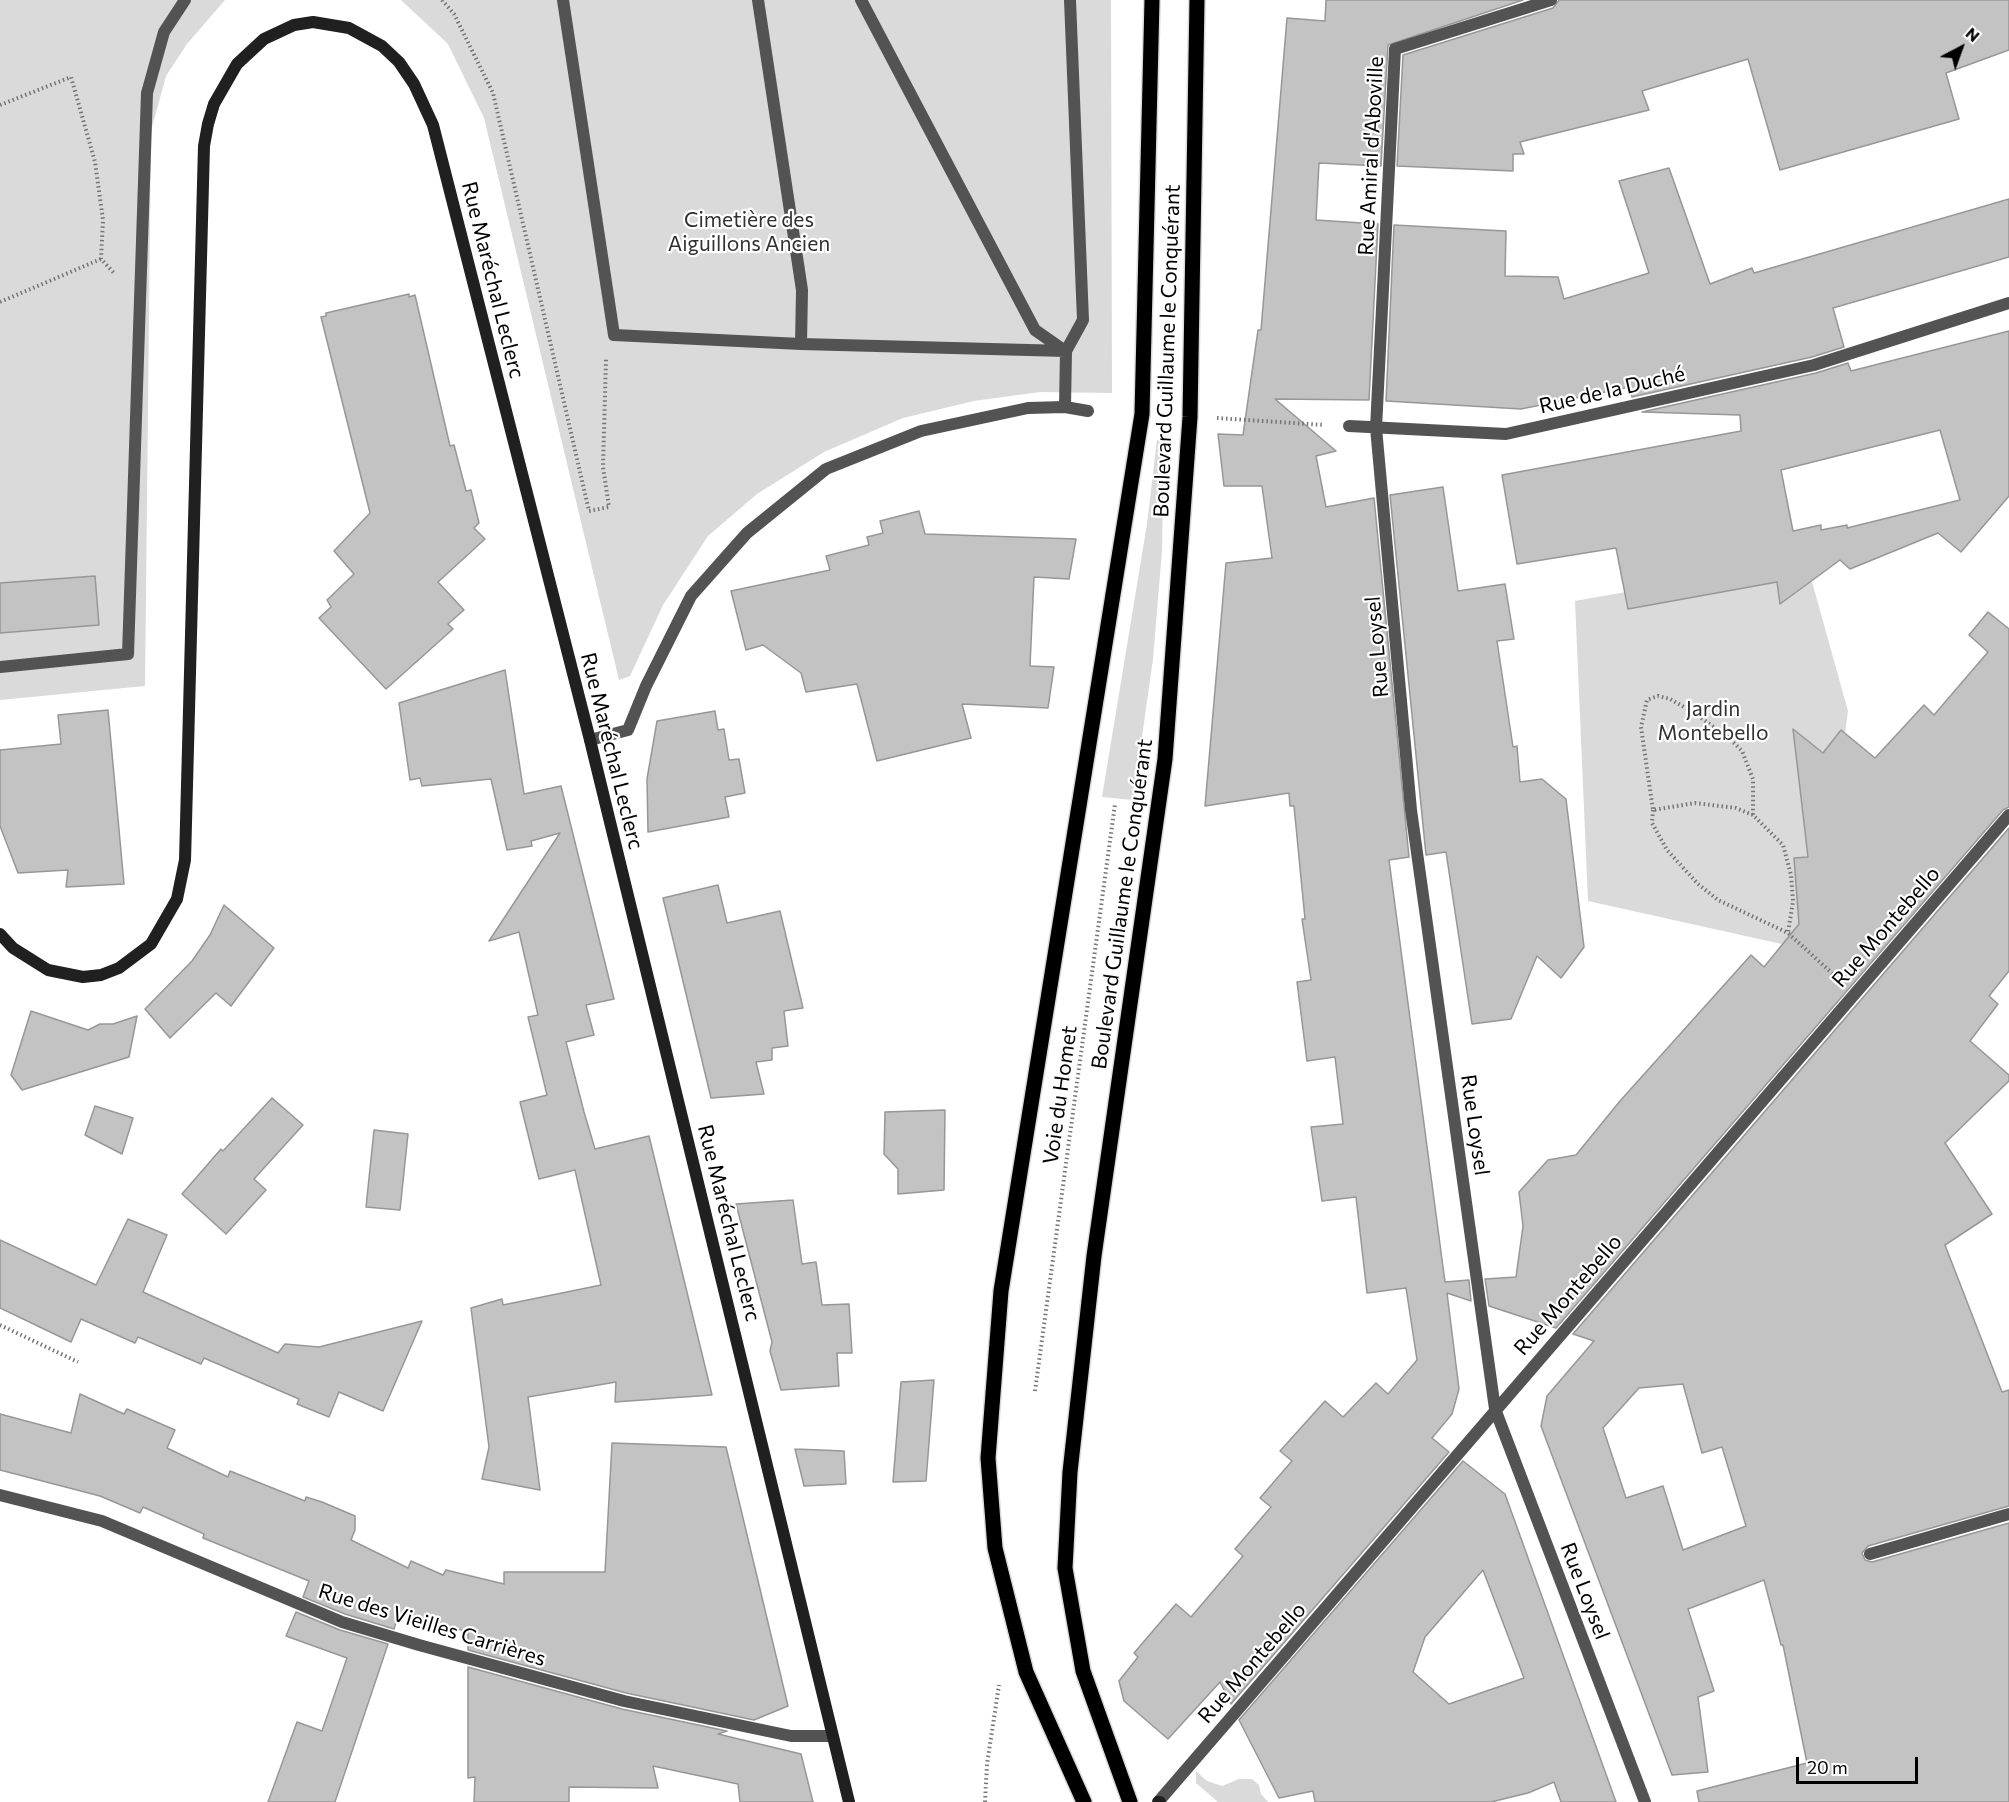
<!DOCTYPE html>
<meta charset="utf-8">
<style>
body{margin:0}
#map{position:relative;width:2009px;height:1802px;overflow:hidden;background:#fff;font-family:Commissioner,sans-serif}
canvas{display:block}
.north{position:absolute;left:1931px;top:18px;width:60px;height:60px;-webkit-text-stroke:4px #fff;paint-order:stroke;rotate:41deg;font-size:16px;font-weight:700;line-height:24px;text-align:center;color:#000}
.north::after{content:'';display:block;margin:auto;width:21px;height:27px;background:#000;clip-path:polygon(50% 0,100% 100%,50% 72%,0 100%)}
.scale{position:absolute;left:1796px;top:1757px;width:122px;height:27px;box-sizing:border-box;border:3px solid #000;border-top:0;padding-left:8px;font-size:18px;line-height:21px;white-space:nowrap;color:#000;-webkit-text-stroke:4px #fff;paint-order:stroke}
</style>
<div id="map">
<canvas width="2009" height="1802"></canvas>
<div class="north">N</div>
<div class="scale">20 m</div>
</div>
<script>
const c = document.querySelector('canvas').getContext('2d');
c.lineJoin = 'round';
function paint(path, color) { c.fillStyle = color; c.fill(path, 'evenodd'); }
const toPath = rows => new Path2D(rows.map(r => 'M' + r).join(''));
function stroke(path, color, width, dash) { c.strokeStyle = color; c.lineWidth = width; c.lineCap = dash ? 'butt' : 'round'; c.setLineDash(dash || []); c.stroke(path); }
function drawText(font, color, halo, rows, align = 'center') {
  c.font = font + ' Commissioner,sans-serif'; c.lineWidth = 4.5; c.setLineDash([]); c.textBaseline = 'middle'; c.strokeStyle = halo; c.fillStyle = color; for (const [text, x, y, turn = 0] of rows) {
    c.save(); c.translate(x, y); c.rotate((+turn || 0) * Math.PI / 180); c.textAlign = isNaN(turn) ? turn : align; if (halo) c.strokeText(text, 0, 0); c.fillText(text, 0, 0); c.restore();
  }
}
paint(toPath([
 [0,0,225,0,187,44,166,76,151,131,145,686,0,700],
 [401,0,1111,0,1112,393,1040,392,974,401,903,418,824,452,757,494,708,536,663,605,630,676,619,680,484,118,448,44],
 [1157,440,1164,440,1162,551,1153,659,1133,800,1102,797,1147,524],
 [1806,560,1848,711,1821,906,1786,945,1588,901,1575,601],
 [1196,1771,1207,1781,1222,1786,1239,1779,1252,1779,1259,1785,1261,1794,1268,1802,1218,1802,1196,1783]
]), '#dadada');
const building = toPath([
 [1326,0,1523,0,1388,45,1381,166,1319,163,1316,220,1378,224,1369,400,1275,399,1336,451,1316,456,1326,507,1374,498,1409,857,1389,860,1445,1282,1469,1280,1471,1301,1447,1293,1459,1389,1452,1414,1432,1438,1449,1452,1231,1704,1220,1682,1168,1739,1124,1701,1119,1681,1138,1657,1134,1653,1176,1604,1191,1617,1243,1556,1235,1549,1271,1507,1260,1498,1292,1461,1280,1451,1325,1401,1343,1417,1376,1383,1388,1394,1417,1360,1406,1288,1367,1293,1356,1197,1322,1201,1311,1127,1343,1124,1335,1057,1307,1061,1297,982,1311,980,1302,919,1305,919,1294,806,1290,806,1289,793,1205,806,1226,563,1272,558,1262,486,1224,486,1218,434,1243,435,1258,330,1261,330,1287,18,1325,21,1326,0],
 [1559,0,2009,0,2009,50,1946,73,1959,119,1780,170,1748,59,1642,91,1649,110,1520,142,1524,154,1513,154,1513,171,1397,166,1403,55,1553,8,1559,0],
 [1669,168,1710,284,1752,268,1754,273,2009,199,2009,257,1833,308,1844,347,1812,357,1632,397,1630,387,1521,409,1386,401,1394,225,1506,231,1505,276,1558,277,1564,299,1649,273,1619,181,1669,168],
 [409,294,409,297,415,295,450,446,454,445,466,491,471,490,479,523,474,528,485,539,438,582,464,610,448,624,453,629,386,689,319,618,331,607,327,600,354,574,334,551,370,513,321,317,326,316,326,313,409,294],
 [2009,331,2009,496,1961,552,1938,533,1850,569,1840,560,1780,604,1777,582,1628,609,1616,548,1517,564,1502,475,1741,431,1740,415,1642,412,1816,373,1848,363,1851,371,2009,331],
 [1940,430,1960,500,1847,528,1847,525,1821,530,1821,525,1793,531,1781,470,1940,430],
 [1443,487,1458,591,1505,584,1514,639,1497,641,1513,747,1517,746,1520,782,1542,779,1566,799,1584,947,1561,978,1537,956,1511,1019,1472,1024,1446,852,1426,855,1390,495,1443,487],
 [919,511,925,534,1076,539,1069,579,1034,577,1030,666,1054,667,1048,708,962,704,971,738,877,761,857,684,806,692,801,673,763,645,746,650,731,591,830,570,826,556,869,545,867,537,883,533,880,521,919,511],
 [95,576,99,625,0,633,0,583,95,576],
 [1988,612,2009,629,2009,807,2003,810,1556,1328,1489,1306,1485,1279,1516,1277,1523,1226,1519,1192,1548,1160,1576,1155,1620,1101,1751,955,1764,967,1799,924,1794,858,1808,857,1793,729,1823,753,1841,730,1875,758,1924,705,1934,715,1988,652,1969,635,1988,612],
 [505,670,524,794,561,786,614,999,586,1005,594,1035,566,1042,584,1112,595,1149,649,1136,712,1395,615,1402,616,1382,528,1397,540,1490,482,1479,489,1447,471,1308,502,1299,503,1305,601,1285,575,1170,539,1179,520,1102,547,1095,528,1017,538,1015,519,932,489,941,560,833,531,841,532,846,507,850,491,779,422,786,420,778,410,780,399,703,505,670],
 [108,710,124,884,66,887,68,870,18,873,0,826,0,750,61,744,58,715,108,710],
 [715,711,718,730,724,729,729,760,739,759,745,793,725,797,729,817,648,832,647,779,657,721,715,711],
 [2009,828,2009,971,1989,996,1998,1004,1970,1041,2009,1075,2009,1081,1945,1143,1992,1214,1945,1245,2002,1392,2009,1390,2009,1506,1868,1546,1862,1553,1865,1560,1872,1562,2009,1523,2009,1802,1699,1802,1697,1791,1807,1763,1783,1645,1781,1645,1764,1580,1688,1609,1714,1691,1698,1697,1708,1772,1672,1775,1541,1426,1547,1396,1594,1341,1573,1334,2009,828],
 [1683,1384,1702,1453,1722,1447,1746,1526,1683,1550,1663,1486,1626,1498,1603,1428,1639,1388,1683,1384],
 [718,885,727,923,780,911,803,1008,784,1011,788,1046,772,1048,772,1060,756,1062,764,1094,711,1098,663,898,718,885],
 [224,905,274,948,231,1006,216,993,170,1038,145,1009,192,961,210,935,224,905],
 [31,1011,88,1030,100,1024,113,1024,137,1016,129,1057,22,1090,11,1075,31,1011],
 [272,1098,303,1125,254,1179,266,1190,226,1234,182,1194,221,1149,223,1151,272,1098],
 [95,1106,133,1118,122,1154,85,1135,95,1106],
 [945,1110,944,1190,898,1194,898,1169,884,1154,885,1112,945,1110],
 [374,1130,408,1134,400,1210,366,1207,374,1130],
 [793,1200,802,1264,816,1262,822,1305,849,1304,852,1353,837,1353,839,1386,781,1390,770,1351,772,1342,736,1204,793,1200],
 [128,1219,167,1235,143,1292,278,1353,285,1344,319,1347,422,1321,383,1411,339,1392,329,1417,297,1404,299,1399,204,1358,201,1364,138,1337,135,1343,81,1319,71,1342,0,1308,0,1240,96,1285,128,1219],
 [934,1380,926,1481,893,1482,901,1382,934,1380],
 [80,1394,124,1414,127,1409,175,1430,167,1448,228,1477,230,1471,305,1501,306,1497,322,1502,355,1516,355,1530,351,1540,408,1568,411,1561,443,1575,446,1570,504,1584,504,1572,605,1572,612,1443,726,1447,788,1706,754,1720,626,1693,468,1650,468,1632,399,1613,394,1629,345,1614,303,1597,309,1581,203,1538,204,1534,143,1507,140,1513,100,1496,0,1470,0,1414,71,1433,80,1394],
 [795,1449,844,1451,846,1484,804,1486,795,1449],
 [1463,1461,1505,1494,1616,1802,1561,1802,1554,1782,1528,1793,1491,1802,1315,1802,1313,1791,1279,1798,1239,1720,1463,1461],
 [1483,1570,1524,1678,1449,1704,1413,1672,1425,1637,1483,1570],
 [296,1612,340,1630,388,1644,335,1802,268,1802,297,1722,322,1731,347,1658,286,1636,296,1612],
 [468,1667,622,1709,727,1731,718,1734,801,1754,813,1802,740,1802,738,1784,653,1766,658,1788,569,1787,569,1802,474,1802,475,1777,468,1778,468,1667]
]);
paint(building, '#c3c3c3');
stroke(building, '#979797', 1.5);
const primary = toPath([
 [1084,1802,1026,1672,995,1548,988,1458,1001,1291,1142,414,1152,0],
 [1130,1802,1083,1671,1065,1568,1070,1472,1094,1256,1165,759,1190,417,1197,0]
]);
stroke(primary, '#dbdbdb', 18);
stroke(toPath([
 [442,0,454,14,493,93,589,511,609,507,603,467,606,359],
 [0,105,71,77,95,162,103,220,101,259,114,273],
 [0,302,101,259],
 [1217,418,1324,425],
 [1653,810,1652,823,1667,850,1698,884,1718,900,1788,933,1834,975],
 [1753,815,1736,808,1695,803,1653,810,1641,727,1647,700,1658,696,1670,699,1693,712,1729,738,1742,751,1753,779,1753,815,1783,845,1791,875,1793,901,1788,933],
 [0,1325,78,1362],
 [1035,1391,1115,804],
 [985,1802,987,1764,999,1685]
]), '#757575', 4, [1.5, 3]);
stroke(toPath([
 [563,0,614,335,801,344,1066,351],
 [758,0,802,290,801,344],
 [861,0,1035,330,1065,351],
 [1065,407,1066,351,1083,320,1070,0],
 [0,667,128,654,147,93,164,32,185,0],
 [1870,1554,2009,1514]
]), '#535353', 12);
stroke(toPath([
 [1551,0,1395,49,1376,428,1411,810,1495,1409,1645,1802],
 [1349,426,1506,434,1814,365,2009,303],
 [590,740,628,730,646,686,691,596,747,533,826,469,921,431,1028,408,1065,407,1088,411],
 [0,1495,102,1521,342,1622,419,1645,624,1701,791,1736,832,1736],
 [1159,1801,2009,815]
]), '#535353', 12);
stroke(toPath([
 [0,934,13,948,48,970,83,977,101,975,119,968,151,944,177,899,185,860,204,146,208,124,214,104,237,64,264,39,294,25,313,22,349,28,382,46,399,62,414,84,433,125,590,740,849,1802],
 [1158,1802,1160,1802]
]), '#202020', 12);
stroke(primary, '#000', 15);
drawText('21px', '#000', '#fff', [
 ["Rue Amiral d'Aboville",1371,156,-87],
 ["Rue Maréchal Leclerc",493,280,76],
 ["Boulevard Guillaume le Conquérant",1167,351,-88],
 ["Rue de la Duché",1612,390,-13],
 ["Rue Loysel",1377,647,-95],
 ["Rue Maréchal Leclerc",612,751,76],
 ["Boulevard Guillaume le Conquérant",1122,904,-82],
 ["Rue Montebello",1886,927,-49],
 ["Voie du Homet",1060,1095,-82],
 ["Rue Loysel",1475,1125,82],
 ["Rue Maréchal Leclerc",729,1223,76],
 ["Rue Montebello",1568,1295,-49],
 ["Rue Loysel",1585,1591,69],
 ["Rue des Vieilles Carrières",432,1625,17],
 ["Rue Montebello",1252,1663,-49]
]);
drawText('21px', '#313131', '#fff', [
 ["Cimetière des",749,220],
 ["Aiguillons Ancien",749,244],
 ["Jardin",1713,709],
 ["Montebello",1713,733]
]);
</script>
